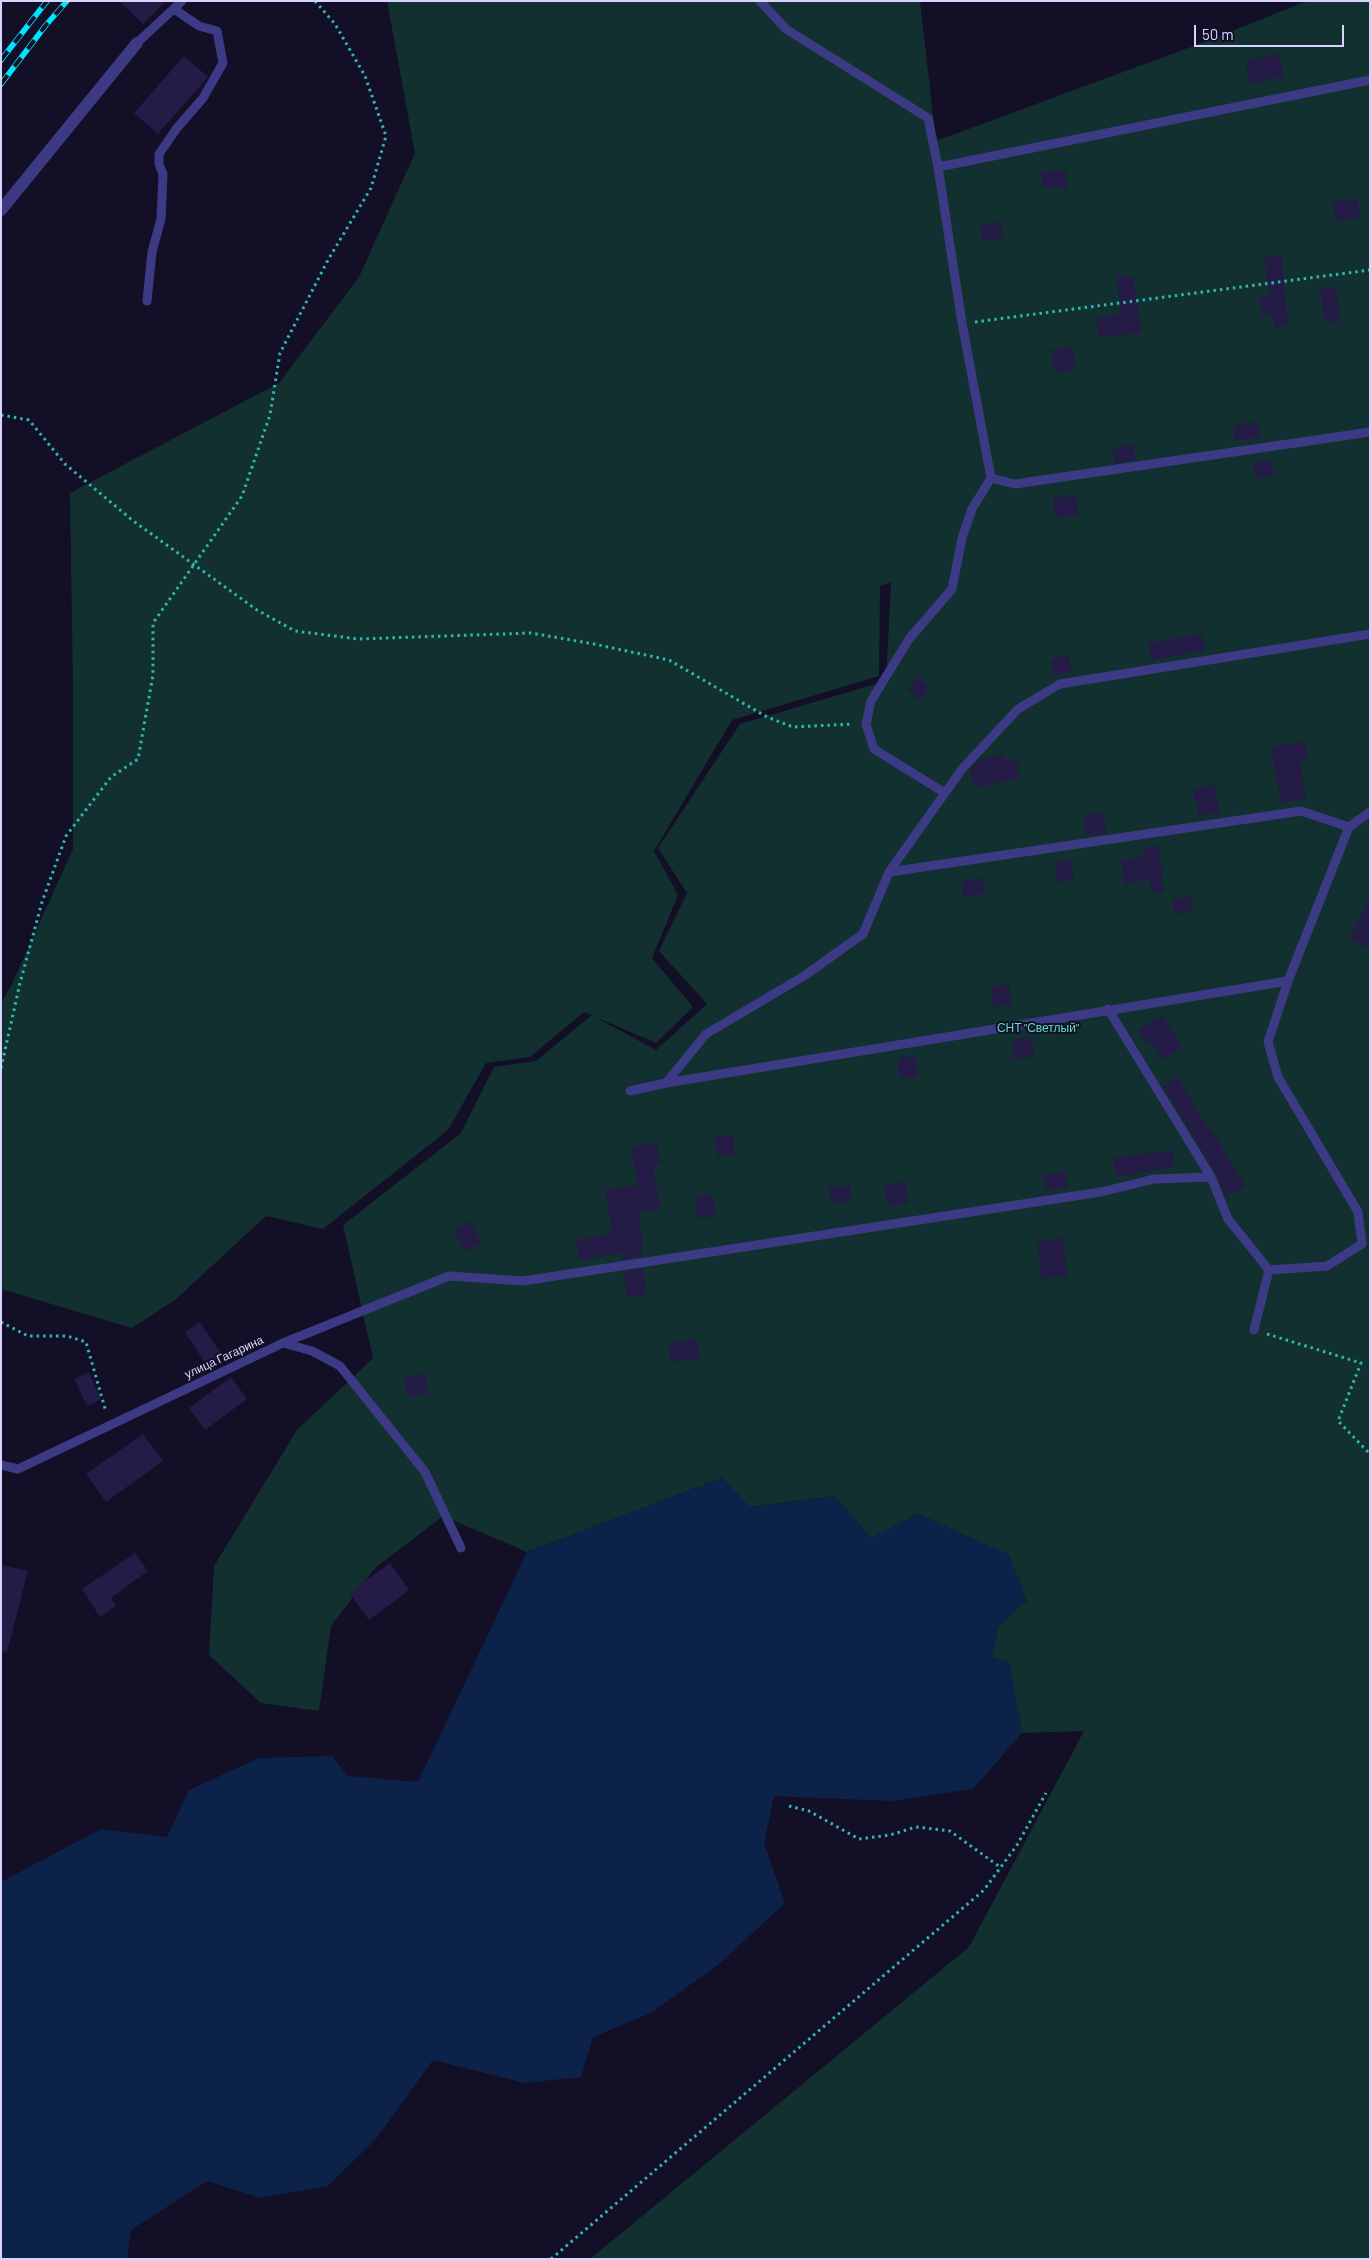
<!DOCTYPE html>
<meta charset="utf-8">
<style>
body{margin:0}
#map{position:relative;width:1371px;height:2260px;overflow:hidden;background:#130f26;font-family:Barlow,sans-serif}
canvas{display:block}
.frame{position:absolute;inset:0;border:2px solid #d9d4ff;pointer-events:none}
.scale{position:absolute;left:1194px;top:25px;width:150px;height:22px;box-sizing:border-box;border:2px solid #d9d4ff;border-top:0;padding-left:6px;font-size:15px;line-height:18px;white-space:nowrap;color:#d9d4ff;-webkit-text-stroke:4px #130f26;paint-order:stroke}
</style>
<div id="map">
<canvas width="1371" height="2260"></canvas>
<div class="frame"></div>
<div class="scale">50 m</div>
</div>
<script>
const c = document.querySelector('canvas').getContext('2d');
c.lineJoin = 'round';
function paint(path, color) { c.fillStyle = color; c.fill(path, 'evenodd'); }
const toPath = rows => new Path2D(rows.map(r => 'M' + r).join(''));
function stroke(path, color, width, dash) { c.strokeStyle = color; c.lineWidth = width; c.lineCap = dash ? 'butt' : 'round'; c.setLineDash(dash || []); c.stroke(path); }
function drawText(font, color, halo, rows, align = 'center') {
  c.font = font + ' Barlow,sans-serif'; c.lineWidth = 4; c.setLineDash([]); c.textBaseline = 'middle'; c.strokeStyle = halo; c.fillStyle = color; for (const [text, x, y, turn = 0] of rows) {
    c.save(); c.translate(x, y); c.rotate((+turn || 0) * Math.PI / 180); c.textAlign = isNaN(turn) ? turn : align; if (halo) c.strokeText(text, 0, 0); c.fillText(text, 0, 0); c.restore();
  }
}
paint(toPath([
 [387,1,920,1,936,141,1207,41,1307,1,1370,1,1370,2259,590,2259,969,1947,1084,1731,1022,1733,1009,1663,992,1658,998,1626,1027,1600,871,1538,835,1496,749,1507,722,1478,527,1552,443,1516,375,1568,331,1626,319,1711,261,1703,209,1655,214,1566,297,1430,373,1358,343,1225,461,1133,494,1067,536,1061,592,1015,584,1012,530,1057,486,1063,448,1130,323,1229,266,1216,175,1300,132,1328,1,1289,1,1004,11,986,73,849,73,687,70,493,279,383,359,277,415,153],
 [891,582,886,681,740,724,658,848,687,893,659,951,707,1004,656,1050,593,1016,656,1043,693,1007,652,958,678,895,654,851,732,720,879,676,880,586]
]), '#12302f');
paint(toPath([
 [722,1478,750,1507,835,1496,871,1538,918,1513,1009,1555,1027,1600,998,1626,992,1657,1009,1663,1022,1733,973,1789,892,1801,774,1796,764,1843,785,1903,719,1964,651,2013,593,2037,581,2077,525,2083,433,2060,376,2139,328,2186,260,2198,207,2181,131,2230,127,2259,1,2259,1,1882,101,1829,167,1837,189,1790,259,1758,332,1756,348,1776,418,1782,527,1552]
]), '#0c2248');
paint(toPath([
 [119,1,166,1,143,24],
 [1279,53,1284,76,1250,84,1245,61],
 [184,56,208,77,158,134,134,113],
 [1042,171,1067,171,1067,188,1042,188],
 [1357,199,1360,217,1336,221,1333,202],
 [1000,221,1003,238,983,242,980,225],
 [1281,256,1288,325,1275,327,1273,314,1262,315,1260,298,1270,297,1264,258],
 [1133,276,1142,332,1099,338,1096,318,1122,314,1116,278],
 [1336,287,1340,321,1325,323,1320,289],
 [1072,347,1076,370,1055,373,1051,350],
 [1258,422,1260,437,1235,441,1233,426],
 [1133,445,1136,460,1115,463,1112,449],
 [1271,460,1274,476,1256,479,1253,463],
 [1076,496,1078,515,1055,517,1054,498],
 [1202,634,1206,650,1152,660,1149,643],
 [1068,654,1072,671,1055,677,1050,660],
 [918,677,930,688,919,700,907,689],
 [1305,741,1308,759,1300,761,1306,799,1281,803,1271,747],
 [1004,754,1005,761,1016,759,1020,778,974,788,970,770,980,759],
 [1214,784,1220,812,1199,816,1193,790],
 [1102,811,1107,833,1087,836,1083,816],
 [1158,846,1164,891,1152,893,1149,879,1125,884,1121,861,1145,856,1143,848],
 [1070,859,1074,879,1059,883,1054,863],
 [983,878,985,893,963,896,961,881],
 [1190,897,1192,912,1175,914,1172,899],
 [1370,898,1370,949,1350,939],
 [1009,984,1012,1004,994,1007,991,987],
 [1163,1015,1182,1047,1163,1060,1151,1041,1146,1044,1138,1030],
 [1032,1037,1034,1057,1014,1059,1012,1039],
 [916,1057,917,1076,900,1078,898,1058],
 [1177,1077,1210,1131,1212,1130,1245,1187,1226,1198,1216,1174,1163,1086],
 [733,1135,735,1155,717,1156,715,1137],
 [657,1143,661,1163,653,1164,660,1209,638,1212,643,1249,641,1249,642,1256,622,1259,621,1253,579,1260,576,1240,612,1234,605,1190,638,1185,631,1148],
 [1172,1150,1175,1167,1117,1177,1113,1158],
 [1065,1171,1068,1187,1046,1190,1044,1175],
 [904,1181,908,1203,888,1206,884,1185],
 [849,1185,851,1200,832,1203,829,1188],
 [712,1195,716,1216,698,1219,695,1198],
 [471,1221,482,1243,464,1252,453,1230],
 [1062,1238,1068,1275,1042,1279,1037,1242],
 [643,1269,647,1295,627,1297,624,1272],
 [200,1322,223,1356,207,1366,185,1332],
 [697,1339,700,1358,671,1362,669,1343],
 [89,1372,101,1399,87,1406,74,1379],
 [424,1373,428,1393,408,1397,404,1378],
 [231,1377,247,1399,205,1430,189,1408],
 [143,1434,163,1461,106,1502,86,1474],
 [135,1553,148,1571,111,1598,116,1606,100,1617,82,1589],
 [390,1563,409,1590,369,1620,349,1593],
 [1,1565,28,1571,7,1652,1,1651]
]), '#241b47');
stroke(toPath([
 [975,322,1370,270],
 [1,415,29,420,65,464,132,520,257,610,295,631,358,639,531,633,594,644,669,660,767,717,793,727,853,724],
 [1,1068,20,983,42,902,66,836,111,777,138,759,153,675,153,623,242,496,270,415,280,353,328,260,371,188,386,136,365,76,335,24,315,1],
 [1,1322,28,1336,67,1336,86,1342,106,1412],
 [1267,1334,1361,1363,1338,1421,1370,1454],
 [789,1806,809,1811,859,1839,890,1835,916,1827,950,1831,1000,1867],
 [551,2259,984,1890,1017,1845,1046,1793]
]), '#2fb8b0', 3, [2.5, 4]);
stroke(toPath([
 [760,1,786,29,928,118,938,167,962,323,991,478,1015,484,1370,432],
 [137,43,182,1],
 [938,167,1370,80],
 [147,301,152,252,161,219,163,174,159,164,159,154,177,128,203,98,223,63,217,31,199,26,174,9],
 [945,793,874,749,866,724,871,701,909,639,952,589,962,538,972,509,991,478],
 [889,872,1301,811,1349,827],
 [1108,1009,1211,1177,1228,1219,1269,1270,1327,1266,1362,1244,1358,1212,1278,1077,1268,1042,1288,981,1349,827,1370,812],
 [666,1083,706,1034,804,976,863,934,889,872,962,769,1018,709,1060,684,1370,634],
 [630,1091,666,1083,1288,981],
 [1254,1330,1269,1270],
 [283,1343,449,1276,523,1281,1101,1192,1154,1179,1211,1177],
 [1,1465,18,1469,283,1343,312,1351,340,1366,425,1472,461,1548]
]), '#3d3a85', 9);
stroke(toPath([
 [1,210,137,43]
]), '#3d3a85', 12);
const rail = toPath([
 [1,60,47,1],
 [1,84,46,25,67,1]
]);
stroke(rail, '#00e5ff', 5.5);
stroke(rail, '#130f26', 4, [11]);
drawText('12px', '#5fe0c0', '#130f26', [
 ["СНТ \"Светлый\"",1038,1028]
]);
drawText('12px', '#d9d4ff', '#130f26', [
 ["улица Гагарина",224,1357,-25]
]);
</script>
